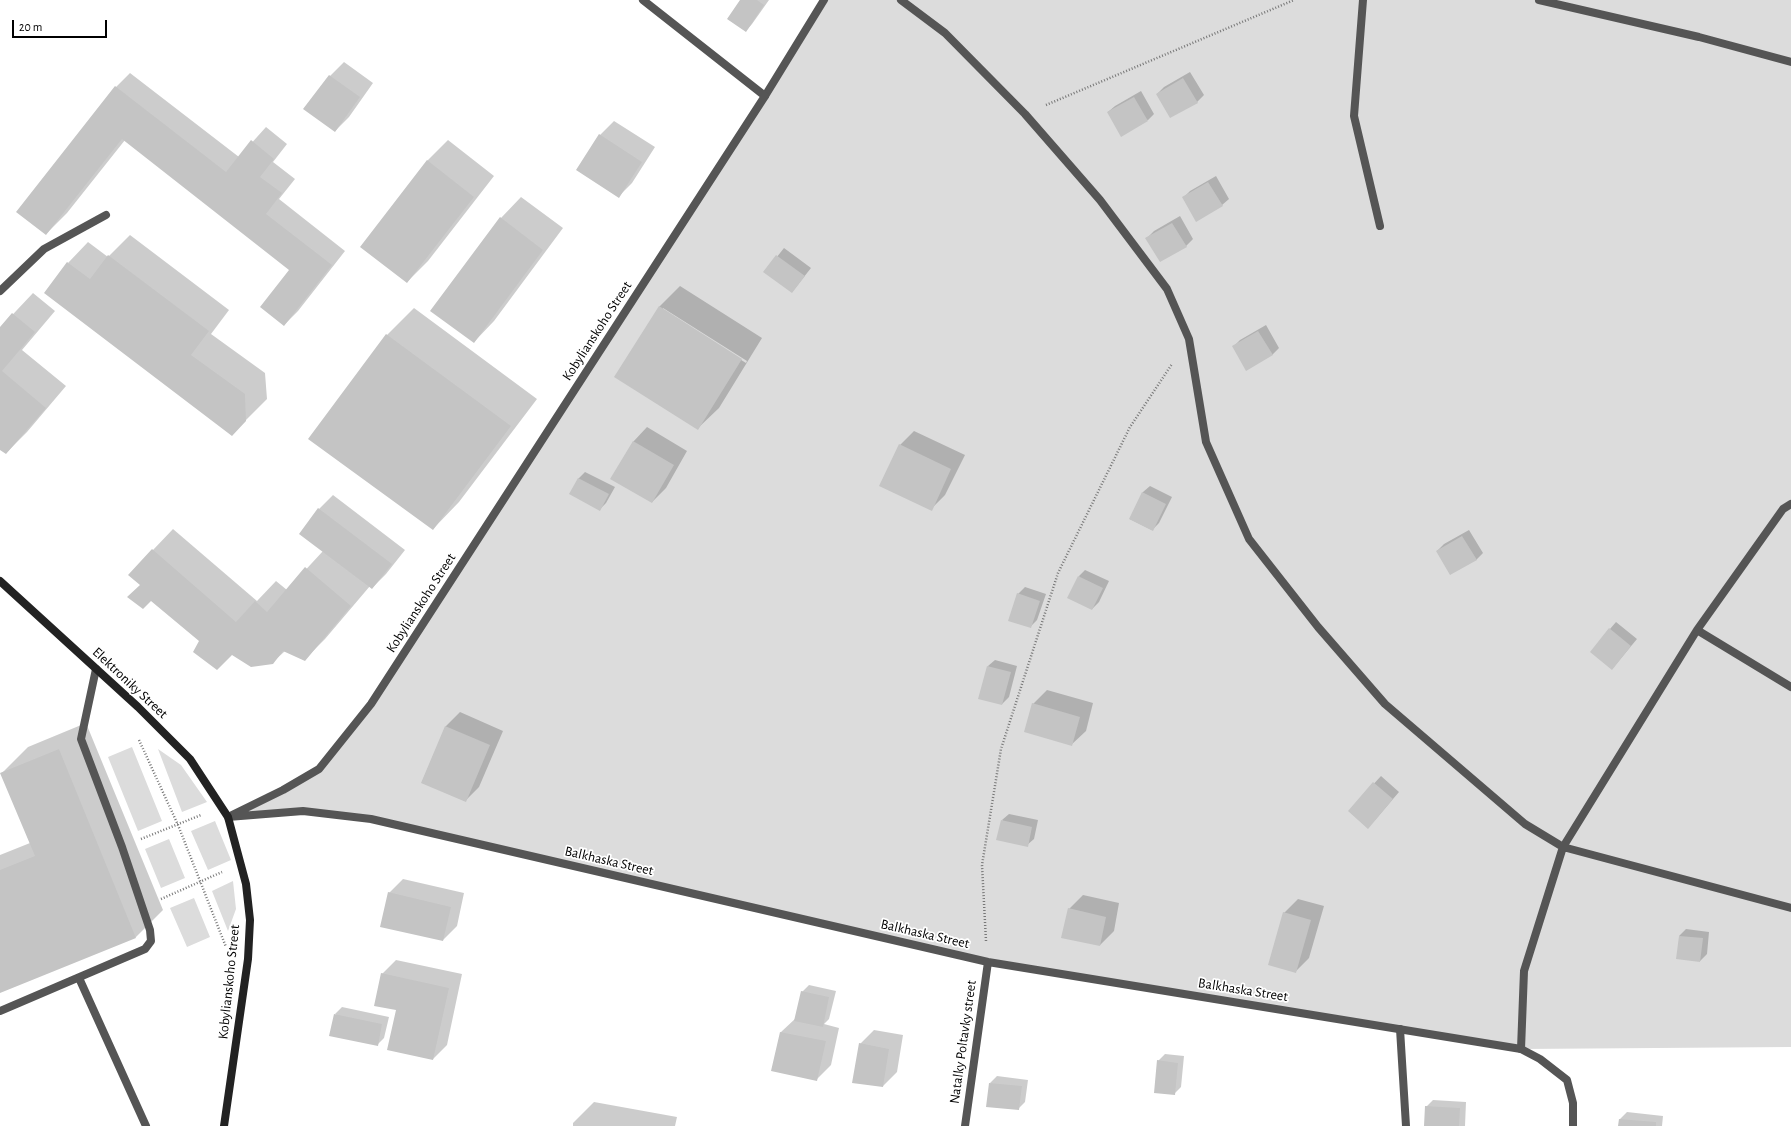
<!DOCTYPE html>
<style>
body{margin:0}
#map{position:relative;width:1791px;height:1126px;overflow:hidden;background:#fff;font-family:"Alegreya Sans",sans-serif}
canvas{display:block}
.scale{position:absolute;left:12px;top:20px;width:95px;height:18px;box-sizing:border-box;border:2px solid #000;border-top:0;padding-left:5px;font-size:12px;line-height:14px;white-space:nowrap;color:#000;-webkit-text-stroke:3px #fff;paint-order:stroke}
</style>
<div id="map">
<canvas width="1791" height="1126"></canvas>
<div class="scale">20 m</div>
</div>
<script>
const c = document.querySelector('canvas').getContext('2d');
c.lineJoin = 'round';
function paint(path, color) { c.fillStyle = color; c.fill(path, 'evenodd'); }
const toPath = rows => new Path2D(rows.map(r => 'M' + r).join(''));
function stroke(path, color, width, dash) { c.strokeStyle = color; c.lineWidth = width; c.lineCap = dash ? 'butt' : 'round'; c.setLineDash(dash || []); c.stroke(path); }
function drawText(font, color, halo, rows, align = 'center') {
  c.font = font + ' "Alegreya Sans",sans-serif'; c.lineWidth = 3.5; c.setLineDash([]); c.textBaseline = 'middle'; c.strokeStyle = halo; c.fillStyle = color; for (const [text, x, y, turn = 0] of rows) {
    c.save(); c.translate(x, y); c.rotate((+turn || 0) * Math.PI / 180); c.textAlign = isNaN(turn) ? turn : align; if (halo) c.strokeText(text, 0, 0); c.fillText(text, 0, 0); c.restore();
  }
}
paint(toPath([
 [824,0,1791,0,1791,1047,1521,1049,988,962,371,819,303,811,228,817,319,769,371,704],
 [132,747,162,821,138,831,108,757],
 [158,749,181,765,207,802,182,812],
 [215,821,231,860,208,870,191,831],
 [169,839,185,878,161,888,145,849],
 [233,881,236,909,228,931,212,891],
 [194,898,210,937,187,947,170,908]
]), '#dcdcdc');
paint(toPath([
 [741,0,769,0,752,24,746,31],
 [344,62,373,83,349,117,335,131,330,76],
 [1190,72,1204,95,1197,102,1157,94,1164,87],
 [130,73,239,157,266,127,287,144,273,162,295,179,279,199,345,251,298,311,284,325,291,270,125,140,67,213,46,234,18,212,116,87],
 [1141,91,1154,114,1148,120,1108,112,1115,106],
 [614,121,655,147,632,183,618,197,600,135],
 [448,140,494,176,428,261,407,282,427,161],
 [1216,176,1229,199,1222,205,1183,198,1190,191],
 [521,197,563,228,494,321,474,342,501,218],
 [1180,216,1193,239,1186,246,1147,238,1154,231],
 [130,235,229,310,211,334,265,373,267,399,232,434,68,263,88,242,108,257],
 [784,248,811,268,792,292,765,272],
 [680,286,762,338,719,408,698,428,659,307],
 [663,308,747,361,746,363,663,311],
 [33,293,55,311,22,350,66,386,27,432,6,453,0,448,0,328],
 [414,308,537,399,459,502,433,529,310,438,387,335],
 [1266,325,1279,348,1272,355,1233,347,1240,340],
 [647,427,687,451,666,488,652,502,633,442],
 [914,431,965,455,945,495,931,509,900,445],
 [585,472,615,487,606,503,600,509,578,479],
 [1150,486,1172,497,1159,523,1152,530,1130,519,1143,492],
 [333,495,405,550,386,574,372,588,370,586,325,639,304,660,285,651,272,663,232,654,201,641,141,585,153,550,173,529,257,601,276,581,287,590,323,551,319,509],
 [1469,530,1483,553,1476,560,1437,551,1444,544],
 [1085,570,1109,581,1099,602,1092,609,1079,576],
 [1025,587,1046,594,1037,620,1030,627,1018,594],
 [1616,622,1637,639,1612,669,1610,629],
 [995,660,1017,666,1009,697,1002,704,988,666],
 [1047,690,1093,703,1086,731,1071,745,1033,704],
 [460,712,503,731,479,787,465,801,422,782,446,726],
 [86,723,163,910,136,937,0,992,0,855,30,843,2,773,28,747],
 [1381,776,1399,792,1375,820,1349,811],
 [1009,814,1038,820,1034,839,1027,845,1002,820],
 [403,879,464,893,457,926,443,940,389,893],
 [1083,895,1119,903,1114,931,1100,945,1069,909],
 [1298,899,1324,906,1309,958,1295,972,1284,913],
 [1686,929,1709,932,1707,954,1700,961,1679,936],
 [396,960,462,974,447,1045,433,1059,397,1009,382,974],
 [809,985,836,991,829,1019,824,1024,839,1028,831,1065,817,1079,773,1070,781,1032,796,1018,802,992],
 [342,1007,389,1017,384,1038,377,1045,335,1014],
 [874,1030,903,1035,897,1072,883,1086,860,1044],
 [1165,1054,1184,1056,1181,1087,1174,1094,1158,1061],
 [997,1076,1028,1080,1025,1102,1018,1109,990,1083],
 [1433,1100,1466,1102,1465,1126,1425,1126,1426,1107],
 [594,1102,677,1117,675,1126,573,1126,573,1123],
 [1627,1112,1663,1116,1662,1126,1619,1126,1620,1119]
]), '#0003');
paint(toPath([
 [740,0,757,0,764,5,746,32,727,19],
 [329,75,360,97,335,132,303,109],
 [1183,78,1198,103,1170,118,1156,94],
 [115,86,226,172,251,140,274,159,260,177,282,193,266,214,332,265,284,326,260,307,289,270,122,139,46,235,16,212],
 [1134,97,1148,121,1121,137,1107,112],
 [599,134,642,162,619,198,576,170],
 [427,160,474,197,407,283,360,247],
 [1208,182,1223,206,1196,222,1182,197],
 [500,217,543,250,474,343,430,311],
 [1172,223,1187,247,1160,262,1145,238],
 [108,255,209,331,191,355,245,394,246,421,232,436,44,293,67,262,90,279],
 [776,255,805,276,792,293,763,272],
 [659,306,742,359,698,430,614,377],
 [12,313,35,332,2,371,46,408,6,454,0,450,0,327],
 [1258,331,1273,355,1246,371,1232,346],
 [386,334,511,426,433,530,308,439],
 [633,441,674,465,652,503,610,479],
 [899,444,951,469,932,511,879,486],
 [578,478,609,494,600,511,569,494],
 [1142,492,1166,504,1153,531,1129,519],
 [318,508,392,564,372,589,299,534],
 [1462,536,1477,560,1450,575,1436,551],
 [152,549,236,622,255,601,267,612,305,567,351,606,305,661,283,651,273,664,251,667,232,655,217,670,193,652,199,641,151,601,143,609,127,597,140,585,128,575],
 [1078,576,1103,588,1092,610,1067,598],
 [1017,593,1040,601,1031,628,1008,621],
 [1609,628,1631,646,1612,670,1590,652],
 [987,666,1011,672,1002,705,978,699],
 [1032,703,1080,717,1072,746,1024,732],
 [445,726,490,745,466,802,421,783],
 [59,749,136,938,0,993,0,870,35,856,0,773],
 [1373,782,1393,799,1368,829,1348,811],
 [1001,820,1032,827,1028,847,996,840],
 [388,892,451,907,443,941,380,927],
 [1068,908,1106,917,1100,946,1061,938],
 [1283,912,1311,920,1296,973,1268,965],
 [1679,936,1703,938,1700,962,1676,959],
 [381,973,449,988,433,1060,387,1050,396,1010,374,1006],
 [801,991,829,997,823,1027,794,1021],
 [334,1014,382,1024,378,1046,329,1036],
 [780,1032,826,1041,817,1081,771,1071],
 [859,1043,889,1049,883,1087,852,1083],
 [1157,1060,1178,1063,1175,1095,1154,1093],
 [989,1083,1022,1086,1019,1110,986,1107],
 [1425,1106,1460,1108,1459,1126,1424,1126],
 [1619,1119,1656,1122,1656,1126,1618,1126]
]), '#c4c4c4');
stroke(toPath([
 [1046,105,1294,0],
 [139,740,178,825,226,947],
 [141,839,201,815],
 [161,899,222,872],
 [986,941,982,865,1001,749,1058,573,1130,427,1172,364]
]), '#777', 2.5, [1, 2]);
stroke(toPath([
 [901,0,945,33,1025,114,1100,200,1167,289,1189,339,1206,442,1249,539,1318,627,1385,704,1525,824,1563,847,1791,908],
 [1363,0,1354,116,1380,226],
 [1539,0,1699,37,1791,62],
 [765,96,824,0],
 [0,291,44,249,106,215],
 [1697,630,1791,687],
 [79,978,146,1126],
 [0,1011,145,949,151,941,150,930,122,847,81,739,96,669],
 [1400,1029,1406,1126],
 [1521,1049,1524,971,1563,847,1697,630,1783,509,1791,504]
]), '#555', 8);
stroke(toPath([
 [232,815,283,790,319,769,371,704,765,96,643,0],
 [228,817,303,811,371,819,988,962,1521,1049,1540,1059,1567,1080,1573,1103,1573,1126],
 [965,1126,988,962]
]), '#555', 8);
stroke(toPath([
 [0,581,138,707,190,759,228,817,246,884,250,920,248,959,224,1126]
]), '#222', 8);
drawText('14px', '#000', '#fff', [
 ["Kobylianskoho Street",597,331,-57],
 ["Kobylianskoho Street",421,603,-57],
 ["Elektroniky Street",130,683,43],
 ["Balkhaska Street",609,861,13],
 ["Balkhaska Street",925,934,13],
 ["Kobylianskoho Street",229,982,-84],
 ["Balkhaska Street",1243,990,9],
 ["Natalky Poltavky street",963,1042,-82]
]);
</script>
